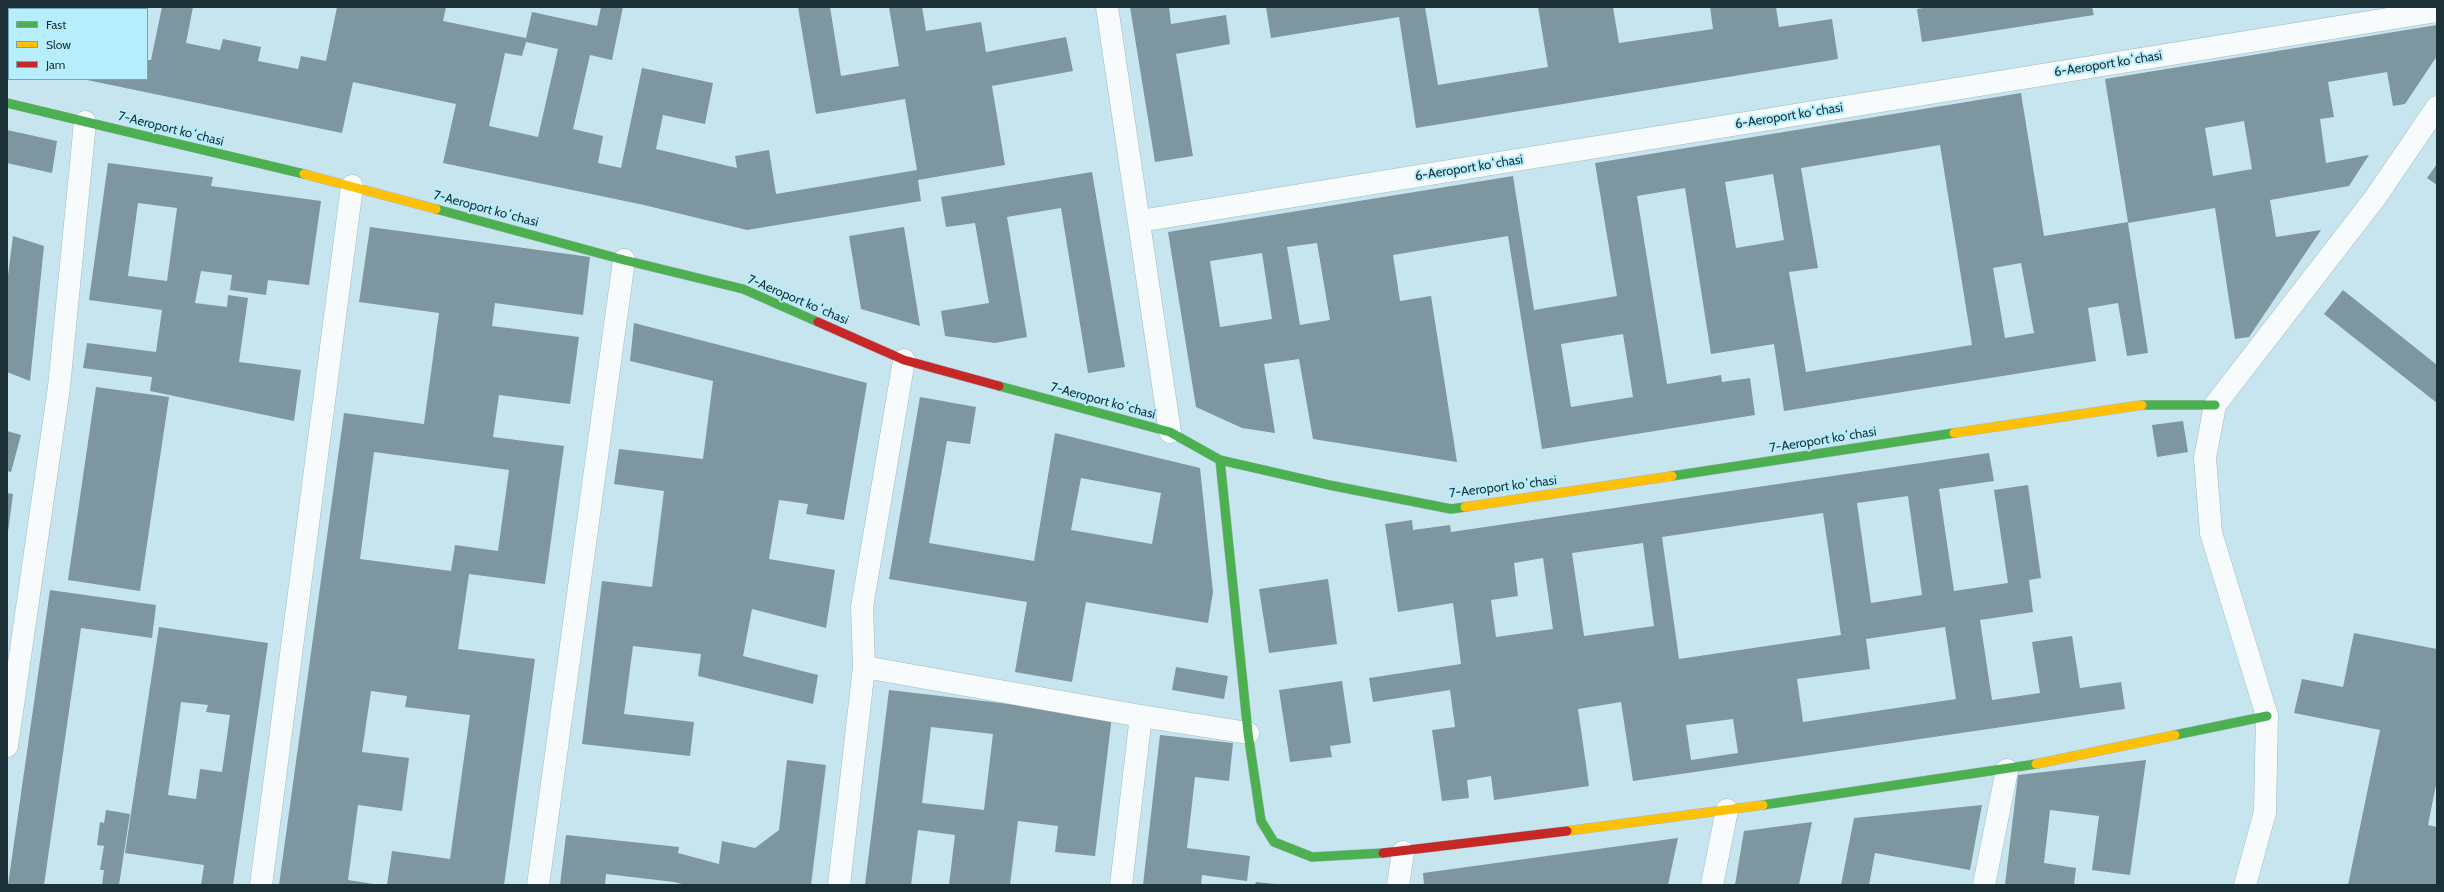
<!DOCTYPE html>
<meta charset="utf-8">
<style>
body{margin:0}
#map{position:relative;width:2444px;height:892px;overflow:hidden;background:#c7e5ee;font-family:Cabin,sans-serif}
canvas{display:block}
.frame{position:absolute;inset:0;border:8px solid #1b3137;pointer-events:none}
.legend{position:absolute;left:8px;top:8px;width:140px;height:72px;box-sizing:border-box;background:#b7eefe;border:1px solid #79a2ae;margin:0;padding:5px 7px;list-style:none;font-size:12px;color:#1b3137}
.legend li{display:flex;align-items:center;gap:8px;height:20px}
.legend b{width:20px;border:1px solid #79a2ae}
</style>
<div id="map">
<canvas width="2444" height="892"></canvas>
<div class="frame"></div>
<ul class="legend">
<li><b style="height:5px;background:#4caf50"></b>Fast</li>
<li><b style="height:5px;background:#ffc107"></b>Slow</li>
<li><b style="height:5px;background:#c62828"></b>Jam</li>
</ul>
</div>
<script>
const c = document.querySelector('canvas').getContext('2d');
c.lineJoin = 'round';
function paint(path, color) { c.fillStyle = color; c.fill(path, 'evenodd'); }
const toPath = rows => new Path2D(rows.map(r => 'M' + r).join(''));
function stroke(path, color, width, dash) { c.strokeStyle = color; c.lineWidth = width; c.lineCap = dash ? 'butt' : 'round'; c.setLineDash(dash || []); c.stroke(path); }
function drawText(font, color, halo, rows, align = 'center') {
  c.font = font + ' Cabin,sans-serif'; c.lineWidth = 4; c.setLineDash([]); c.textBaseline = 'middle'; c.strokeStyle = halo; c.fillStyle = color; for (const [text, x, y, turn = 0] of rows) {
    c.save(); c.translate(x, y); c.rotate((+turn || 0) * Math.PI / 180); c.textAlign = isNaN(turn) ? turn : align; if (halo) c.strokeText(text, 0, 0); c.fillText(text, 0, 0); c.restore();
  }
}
paint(toPath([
 [7,7,12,7,9,9,8,26],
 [73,7,108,7,108,9,72,9],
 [162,7,193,7,186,43,220,50,223,39,261,47,258,61,298,69,301,56,326,61,337,7,446,7,443,21,526,38,532,12,597,26,601,7,623,7,612,60,590,55,573,129,603,136,598,163,621,168,642,68,713,83,705,124,663,115,656,149,737,168,735,156,769,150,776,194,917,170,905,99,816,114,798,7,830,7,841,76,899,66,889,7,922,7,926,31,981,22,986,52,1066,37,1073,71,992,86,1005,165,918,180,921,201,747,230,644,205,443,163,456,104,353,82,342,133,87,80,147,79,147,60,151,60],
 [526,42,558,49,538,137,489,126,505,53,522,56],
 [1130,7,1169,7,1171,24,1226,15,1230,44,1176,54,1193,156,1155,162],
 [1266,7,1425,7,1438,85,1548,67,1538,7,1613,7,1619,43,1713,29,1710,7,1776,7,1779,27,1832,19,1838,59,1416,128,1399,17,1271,38],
 [1928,7,2092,7,2094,15,1922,42,1917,9],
 [2437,25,2437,56,2405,104,2393,106,2387,72,2328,82,2334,117,2320,119,2326,163,2369,155,2349,186,2270,200,2276,237,2321,230,2249,337,2235,339,2215,208,2128,223,2148,353,2127,356,2118,303,2088,308,2096,361,1784,411,1774,344,1711,354,1685,188,1637,196,1667,384,1721,375,1722,382,1750,378,1755,415,1542,449,1508,236,1393,255,1400,301,1431,296,1457,462,1313,439,1299,359,1264,364,1275,433,1242,428,1196,407,1168,232,1513,176,1534,310,1617,296,1595,163,2021,93,2044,236,2128,222,2105,79],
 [2244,121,2252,169,2213,176,2205,128],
 [1940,145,1972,345,1806,372,1789,272,1818,268,1801,168],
 [1773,174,1784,240,1736,248,1725,182],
 [1317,243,1330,320,1300,325,1287,247],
 [1262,253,1272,319,1220,327,1210,261],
 [2021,263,2034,333,2005,338,1993,268],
 [1623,334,1633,397,1571,407,1561,344],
 [7,30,9,31,9,63,7,63],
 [7,130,57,141,52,173,7,163],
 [108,163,213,177,211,186,321,201,309,285,268,280,266,295,230,290,232,275,201,271,195,303,227,307,228,295,248,298,239,362,301,370,294,421,150,391,152,377,83,368,87,343,156,352,162,310,89,300],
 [138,203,177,208,167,281,128,276],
 [2437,164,2437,185,2427,178],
 [1092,172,1125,367,1088,373,1061,208,1007,217,1027,337,995,343,945,336,941,311,989,303,975,223,946,227,941,197],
 [370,227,590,257,583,315,495,303,492,326,579,337,570,404,499,395,493,437,564,446,545,584,469,574,458,649,535,659,504,885,387,885,392,851,450,859,470,715,405,707,407,696,371,691,362,752,409,758,402,811,358,805,348,880,380,885,279,885,344,413,424,424,439,313,359,302],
 [374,452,509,470,498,551,455,545,451,571,360,559],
 [904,227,920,326,861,309,849,236],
 [13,236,44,246,30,381,7,372,7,283],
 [2343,290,2437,365,2437,403,2324,314],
 [634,323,867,383,844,520,806,514,808,504,779,500,769,559,835,570,826,628,752,609,743,656,818,675,813,704,698,676,701,654,633,646,624,714,694,722,690,756,582,744,602,581,652,587,664,491,614,484,619,449,703,459,713,381,630,361],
 [96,387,169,397,140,591,68,580],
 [920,397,976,407,970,444,947,441,929,543,1034,561,1055,433,1200,468,1213,592,1208,623,1086,602,1072,682,1015,672,1027,602,889,579],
 [1081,478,1161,493,1152,544,1071,530],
 [2183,421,2188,452,2157,457,2152,425],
 [7,431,21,435,11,472,7,471],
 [1989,453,1994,481,1939,489,1954,591,2008,583,1994,490,2028,485,2041,578,2029,580,2033,612,1980,620,1992,700,2040,693,2032,642,2072,636,2080,688,2121,682,2125,709,1633,781,1621,702,1578,709,1589,786,1494,800,1491,776,1467,780,1469,798,1442,801,1432,730,1455,727,1450,690,1373,702,1369,678,1461,664,1453,603,1398,612,1385,524,1412,520,1413,530,1450,525,1451,532],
 [1908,496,1922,595,1871,603,1857,503],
 [1823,513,1841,635,1679,659,1662,537],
 [1643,543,1654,626,1584,636,1572,553],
 [1543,558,1553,629,1496,637,1491,600,1518,596,1514,563],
 [1945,627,1956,699,1803,722,1797,679,1870,669,1866,639],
 [1733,719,1738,753,1691,760,1686,725],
 [7,493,13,494,8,532,7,532],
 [1328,579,1337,644,1269,653,1259,589],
 [50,590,156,605,152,638,81,628,44,885,8,885],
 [159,627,268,643,233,885,201,885,204,865,125,853],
 [181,702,208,705,206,712,230,715,222,772,200,769,196,799,168,795],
 [2354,633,2437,649,2437,780,2428,825,2437,827,2437,885,2348,885,2380,730,2294,713,2302,679,2343,687],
 [1176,667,1228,676,1224,699,1172,690],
 [1342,681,1351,743,1330,746,1332,757,1290,762,1279,690],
 [889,690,1112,716,1095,856,1055,852,1058,826,1018,821,1010,885,949,885,955,835,918,830,911,885,865,885],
 [931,727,993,734,984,810,922,803],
 [1160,735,1233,743,1229,781,1195,777,1187,848,1250,856,1247,881,1202,875,1201,885,1143,885],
 [787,760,826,765,811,885,686,885,674,882,606,874,605,885,560,885,566,835,679,847,678,853,719,864,722,841,755,848,779,830],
 [2146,760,2130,875,2092,870,2099,816,2050,810,2044,863,2076,868,2074,885,2005,885,2018,775],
 [1982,805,1970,870,1875,853,1869,885,1841,885,1854,818],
 [106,810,130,814,119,885,102,885,104,870,100,870,104,846,97,845,100,822,104,823],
 [1812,822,1799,885,1735,885,1744,831],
 [1678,838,1668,885,1424,885,1423,873],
 [1256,882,1276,884,1276,885,1255,885]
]), '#7e96a0');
const street = toPath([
 [1107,7,1170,432],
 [1140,221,2437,11],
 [864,667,1141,716,1248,733],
 [7,746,59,387,85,122],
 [261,885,352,186],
 [538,885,624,260],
 [839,885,864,667,862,607,904,360],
 [1121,885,1141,716],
 [1398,885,1403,852],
 [1712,885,1727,810],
 [1984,885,2007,770],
 [2245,885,2265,812,2267,716,2211,533,2205,458,2215,405,2375,198,2437,107]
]);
const fast = toPath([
 [7,103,304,174],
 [436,209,624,260,743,289,818,322],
 [999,386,1170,432,1220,460,1329,485,1451,509,1465,507],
 [2142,405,2215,405],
 [1220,460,1248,733,1261,821,1274,842,1312,857,1383,853],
 [1672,476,1954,433],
 [2175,735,2267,716],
 [1763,805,2036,764]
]);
const slow = toPath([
 [304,174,436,209],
 [1954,433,2142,405],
 [1465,507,1672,476],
 [2036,764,2175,735],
 [1567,831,1763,805]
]);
const jam = toPath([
 [818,322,904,360,999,386],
 [1383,853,1567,831]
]);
stroke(street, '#a3bbc2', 23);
stroke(fast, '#a3bbc2', 10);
stroke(slow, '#a3bbc2', 10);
stroke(jam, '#a3bbc2', 10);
stroke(street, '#f7fbfc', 22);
stroke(fast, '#4caf50', 9);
stroke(slow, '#ffc107', 9);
stroke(jam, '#c62828', 9);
drawText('13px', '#1b3137', '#b7eefe', [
 ["6-Aeroport koʻchasi",2108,64,-9],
 ["6-Aeroport koʻchasi",1789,116,-9],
 ["7-Aeroport koʻchasi",171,129,14],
 ["6-Aeroport koʻchasi",1469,168,-9],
 ["7-Aeroport koʻchasi",486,209,15],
 ["7-Aeroport koʻchasi",798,300,23],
 ["7-Aeroport koʻchasi",1103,401,15],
 ["7-Aeroport koʻchasi",1823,440,-9],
 ["7-Aeroport koʻchasi",1503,487,-7]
]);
</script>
